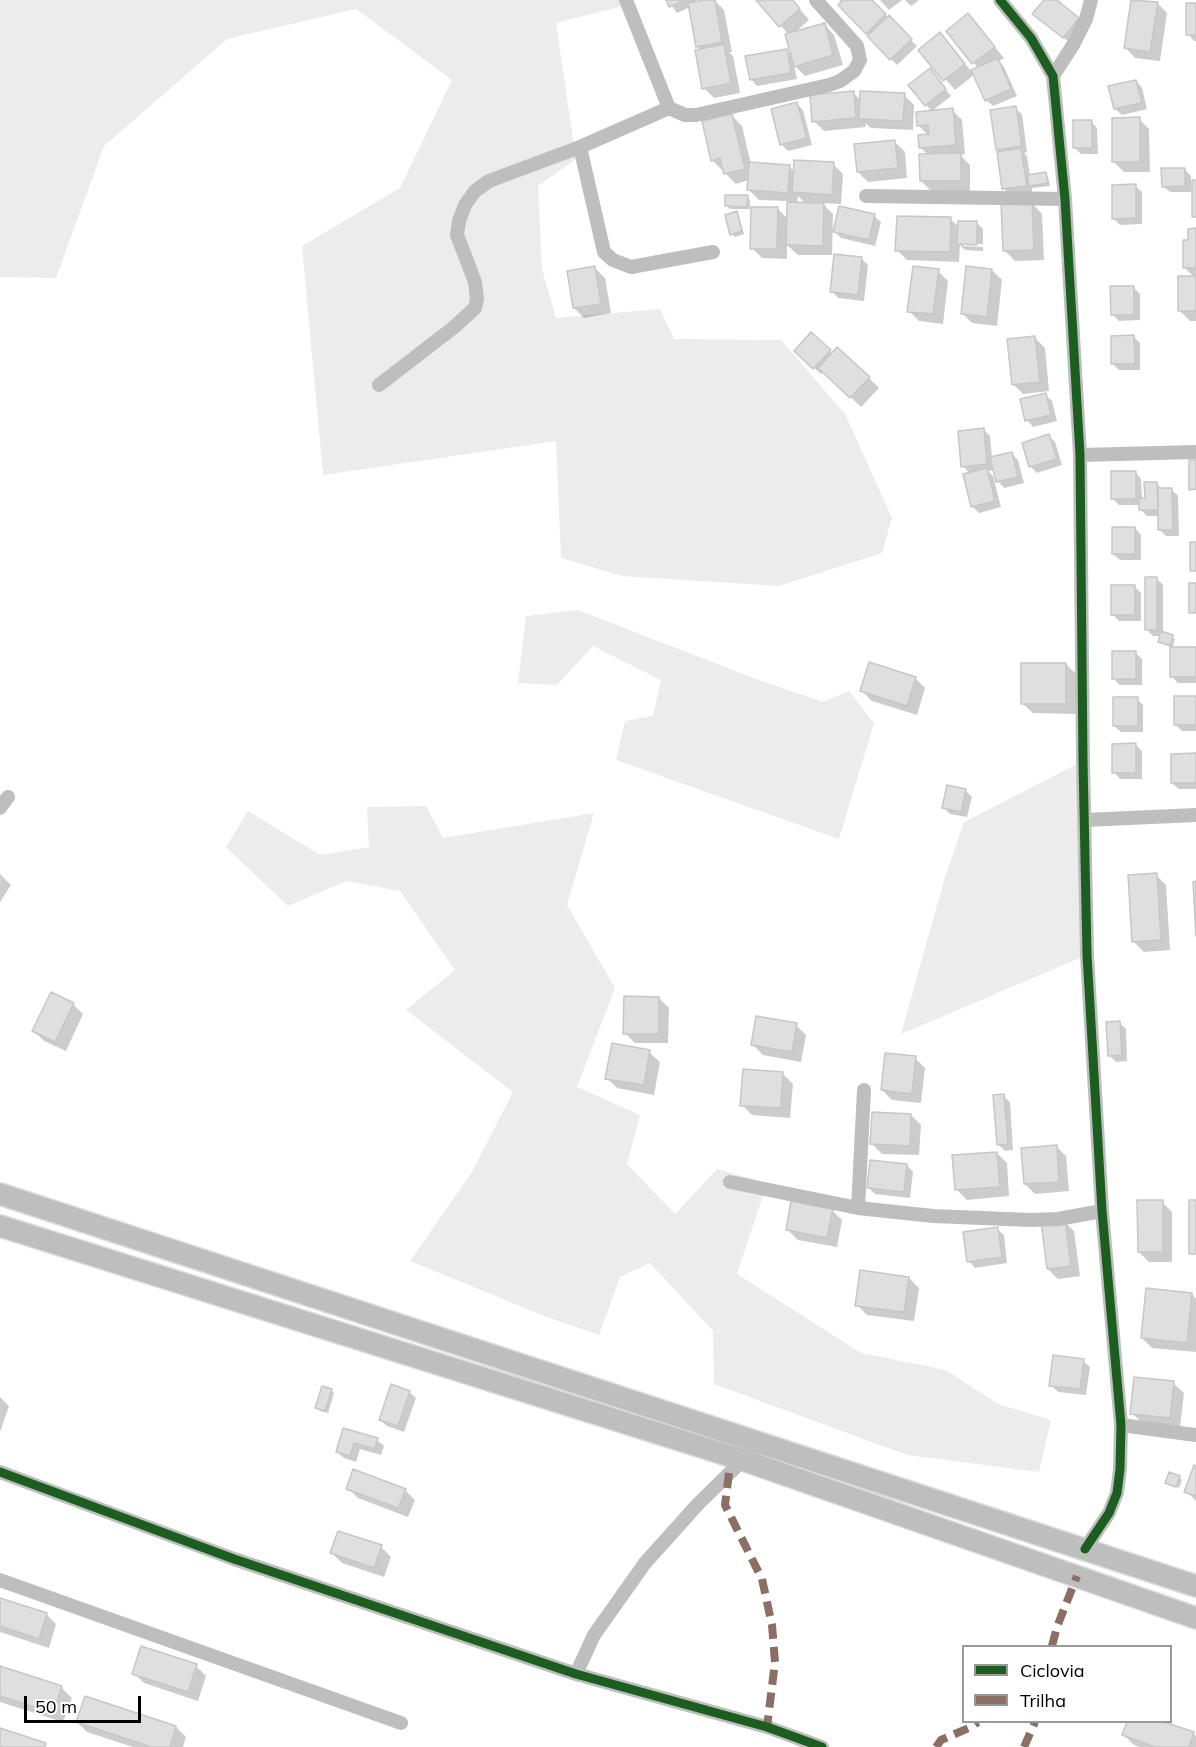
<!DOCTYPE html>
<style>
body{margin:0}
#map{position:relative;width:1196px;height:1747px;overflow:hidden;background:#fff;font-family:Mulish,sans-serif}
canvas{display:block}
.legend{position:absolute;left:962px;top:1645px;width:210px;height:78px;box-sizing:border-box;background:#fff;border:2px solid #999;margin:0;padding:8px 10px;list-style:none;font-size:18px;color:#000}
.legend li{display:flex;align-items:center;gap:12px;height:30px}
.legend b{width:30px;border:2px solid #999}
.scale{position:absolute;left:24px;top:1696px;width:117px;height:27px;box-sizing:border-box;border:3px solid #000;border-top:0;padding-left:8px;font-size:18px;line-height:21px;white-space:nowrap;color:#000;-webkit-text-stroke:4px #fff;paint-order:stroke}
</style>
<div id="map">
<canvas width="1196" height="1747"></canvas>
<ul class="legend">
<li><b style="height:8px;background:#1b5e20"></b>Ciclovia</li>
<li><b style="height:8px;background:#8d6e63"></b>Trilha</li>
</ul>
<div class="scale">50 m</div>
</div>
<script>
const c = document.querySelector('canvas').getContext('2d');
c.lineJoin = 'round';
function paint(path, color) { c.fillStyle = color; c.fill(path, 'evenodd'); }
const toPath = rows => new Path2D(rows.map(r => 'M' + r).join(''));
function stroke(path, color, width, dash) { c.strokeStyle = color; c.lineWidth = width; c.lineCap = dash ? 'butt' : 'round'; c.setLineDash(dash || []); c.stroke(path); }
paint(toPath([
 [0,0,620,0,623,6,556,23,576,159,538,186,542,269,556,318,660,309,674,339,781,340,845,414,892,518,882,553,779,586,622,576,561,558,556,441,323,475,302,246,400,188,452,80,356,9,227,39,104,146,56,278,0,277],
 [578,610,756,679,823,702,849,691,874,723,839,839,616,760,625,721,653,716,661,680,593,646,557,685,518,683,526,616],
 [1083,761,1087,955,901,1034,945,877,964,822],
 [426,806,443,838,594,813,567,905,615,988,577,1087,640,1115,627,1164,675,1214,717,1169,767,1183,737,1274,861,1353,946,1370,998,1404,1051,1420,1039,1472,907,1455,714,1384,713,1331,650,1263,620,1277,599,1335,547,1317,410,1261,472,1172,513,1092,406,1010,455,970,400,891,346,881,288,906,226,847,248,811,320,855,369,847,367,807]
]), '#ececec');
paint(toPath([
 [668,0,696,0,697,3,714,0,724,10,732,52,729,52,733,56,740,93,714,98,704,88,701,50,697,46,690,7,677,13],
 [758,0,792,0,809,20,794,33,824,24,834,35,843,65,805,76,794,65,797,79,757,86,751,79,786,50,792,56,789,35],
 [839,0,870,0,917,46,897,65,840,5,842,3],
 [880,0,902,0,889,10],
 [905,0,919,0,911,6],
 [1046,0,1055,0,1084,25,1070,43,1041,20],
 [1132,0,1157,3,1167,13,1160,61,1135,58,1125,47],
 [1196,4,1196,41,1194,41,1188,34],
 [968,15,1004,58,999,61,1004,67,1017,96,993,106,986,100,975,74,955,90,920,50,940,34,971,71,978,68,948,31],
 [936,77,951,96,932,111,926,105],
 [1136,81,1142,88,1147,109,1122,115,1115,109],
 [853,93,861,100,904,95,914,105,913,130,871,128,865,123,866,127,824,131,814,121],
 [796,103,803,110,812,145,788,151,782,145,772,110],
 [1015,108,1022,114,1027,152,1024,153,1027,156,1030,176,1045,174,1048,177,1050,186,1032,188,1032,192,1010,195,1004,189,1001,153,997,149],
 [952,110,962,120,965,154,960,155,970,165,970,191,931,191,921,181,928,155,920,147,928,135,918,125],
 [732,116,742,126,751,164,789,166,794,172,833,164,843,174,841,204,822,203,833,214,832,255,798,255,787,245,787,259,762,258,752,248,778,209,788,219,788,201,759,200,749,190,749,180,736,184,725,173,724,169,722,170,712,160],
 [798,196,806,204,797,204],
 [1139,119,1149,129,1150,172,1124,172,1114,162],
 [1091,121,1097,128,1098,154,1081,154,1075,148],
 [895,142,905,152,907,178,868,182,858,172],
 [1184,169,1191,176,1191,192,1170,192,1163,186],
 [1135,186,1142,192,1142,224,1120,225,1113,218],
 [747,197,750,200,750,209,730,209,727,206],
 [1032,203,1042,214,1044,260,1015,261,1005,251],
 [736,213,739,216,744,234,735,237,732,234],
 [874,216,881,222,875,246,841,238,835,232],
 [950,219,959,227,977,223,983,229,983,244,963,243,963,246,983,247,983,251,965,250,960,245,959,262,907,260,897,250],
 [1196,230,1196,321,1190,321,1180,311,1194,277,1185,268,1189,241],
 [861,258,868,265,864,301,838,298,832,291],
 [595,268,605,278,611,313,584,318,574,308],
 [992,270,1002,280,997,326,972,323,962,313],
 [938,271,948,281,943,324,919,321,909,311],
 [1133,287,1140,294,1140,320,1119,321,1112,314],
 [811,334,832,354,869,378,879,388,861,407,824,371,821,374,796,351],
 [1034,337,1045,348,1049,391,1023,394,1013,384],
 [1134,337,1140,343,1140,370,1119,370,1113,364],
 [1045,395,1052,401,1057,421,1033,427,1027,420],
 [984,430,990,436,992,458,1012,454,1018,460,1024,483,1004,488,998,481,995,470,988,471,993,476,1001,507,979,513,972,506,970,474,963,466],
 [1049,436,1055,442,1062,465,1037,473,1031,467,1023,444],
 [1135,472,1141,479,1142,499,1146,499,1157,484,1163,490,1172,490,1178,496,1179,536,1166,536,1160,530,1160,516,1147,516,1141,510,1141,505,1119,505,1112,498],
 [1135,528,1141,535,1141,560,1120,560,1113,554],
 [1156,578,1163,585,1163,633,1175,639,1172,649,1196,649,1196,683,1178,683,1172,677,1171,647,1162,644,1160,641,1161,636,1153,636,1147,630],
 [1134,586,1141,593,1141,621,1119,621,1113,615],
 [1135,652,1142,659,1142,685,1120,685,1114,679],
 [1066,664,1076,674,1076,714,1033,713,1022,703],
 [915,678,925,688,917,715,872,701,862,691],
 [1196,698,1196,731,1182,731,1176,725],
 [1137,699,1143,705,1143,732,1121,732,1114,726],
 [1136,745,1142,751,1142,779,1120,779,1114,772],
 [1196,755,1196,789,1179,789,1172,783],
 [965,790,972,797,967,817,950,814,943,807],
 [0,874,11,885,0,902],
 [1156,875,1166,885,1170,950,1144,952,1134,942],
 [659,998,669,1008,668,1043,635,1043,625,1033],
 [73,1004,83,1014,66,1051,44,1041,34,1031],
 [1119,1022,1126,1029,1127,1061,1116,1062,1109,1055],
 [796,1025,806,1035,801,1062,763,1055,753,1045],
 [649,1052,660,1062,654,1095,617,1088,607,1078],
 [915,1058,925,1068,921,1103,892,1100,882,1090],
 [782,1073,793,1084,790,1118,752,1115,742,1105],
 [1003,1096,1010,1102,1013,1150,1005,1151,998,1144],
 [911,1115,921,1125,919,1155,882,1154,872,1144],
 [1056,1146,1066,1156,1069,1191,1035,1194,1025,1184],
 [997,1153,1007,1163,1009,1196,967,1200,956,1189],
 [907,1165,913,1172,910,1198,875,1194,869,1188],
 [1162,1202,1172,1212,1172,1262,1149,1262,1139,1252],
 [832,1210,842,1220,837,1247,798,1240,788,1230],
 [1064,1221,1074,1231,1080,1276,1058,1279,1048,1269],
 [997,1229,1004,1235,1007,1263,975,1268,969,1261],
 [909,1278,919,1288,914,1321,867,1315,857,1305],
 [1192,1294,1196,1299,1196,1352,1152,1348,1142,1338],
 [1083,1361,1090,1367,1086,1395,1058,1392,1051,1385],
 [1173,1383,1184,1393,1180,1427,1142,1423,1132,1413],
 [331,1390,334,1393,328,1413,320,1411,317,1408],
 [409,1392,416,1398,404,1432,387,1426,380,1420],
 [0,1397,9,1406,0,1432],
 [344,1430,377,1440,384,1446,381,1455,360,1449,356,1462,344,1458,337,1452],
 [1196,1468,1196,1501,1186,1491],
 [1179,1477,1182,1480,1179,1488,1167,1482],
 [348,1488,405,1490,415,1500,408,1517,358,1498],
 [381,1547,391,1557,384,1577,342,1563,332,1553],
 [0,1599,46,1614,56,1624,49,1648,0,1632],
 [196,1666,206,1676,198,1701,144,1683,134,1673],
 [0,1667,61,1687,72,1698,63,1722,0,1702],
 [77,1722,176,1727,186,1737,183,1747,133,1747,87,1732],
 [1128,1722,1159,1722,1193,1734,1196,1736,1196,1747,1140,1747,1134,1745,1124,1735]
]), '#0003');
const building = toPath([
 [666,0,686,0,669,7,666,0],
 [703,0,715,0,722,42,696,47,688,3,703,0],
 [756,0,793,0,800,9,779,27,756,0],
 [843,0,872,0,886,14,866,34,838,5,843,0],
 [1044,0,1057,0,1079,18,1063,38,1032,14,1044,0],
 [1131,0,1158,2,1150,52,1124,48,1131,0],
 [1186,3,1196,3,1196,35,1186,35,1186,3],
 [968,13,995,47,972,64,946,31,968,13],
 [889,15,912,39,890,60,867,36,889,15],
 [825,23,833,55,794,67,785,34,825,23],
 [940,32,965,64,943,81,918,50,940,32],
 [724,44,731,83,702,89,695,50,724,44],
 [787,49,791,73,750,80,745,56,787,49],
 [998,58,1011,89,985,101,971,70,998,58],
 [930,68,946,89,925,106,908,85,930,68],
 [1136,80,1142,103,1114,109,1108,86,1136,80],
 [854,91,856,118,812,122,810,95,854,91],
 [860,91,905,93,903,121,859,119,860,91],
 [797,102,807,138,780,145,771,109,797,102],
 [1016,106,1022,146,996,150,990,110,1016,106],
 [953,108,956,145,919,148,918,135,929,134,928,125,917,126,916,112,953,108],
 [732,114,745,169,724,174,720,158,711,161,702,121,732,114],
 [1140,117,1140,162,1112,162,1112,118,1140,117],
 [1073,120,1092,120,1092,148,1073,148,1073,120],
 [895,140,898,168,857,172,854,144,895,140],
 [1021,148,1027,186,1002,189,997,152,1021,148],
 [961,153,961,181,920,181,919,154,961,153],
 [794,160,834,162,832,195,792,192,794,160],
 [749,162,790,165,788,193,747,190,749,162],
 [1161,168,1185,168,1185,186,1162,187,1161,168],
 [1046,172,1048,183,1029,186,1027,175,1046,172],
 [1192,180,1196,180,1196,217,1192,217,1192,180],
 [1136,184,1136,218,1112,219,1112,185,1136,184],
 [725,195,748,195,747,207,725,206,725,195],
 [787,202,824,203,823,246,786,245,787,202],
 [1032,202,1034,250,1003,251,1001,203,1032,202],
 [839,206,875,214,869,240,833,232,839,206],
 [751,207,778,207,777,249,750,249,751,207],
 [737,211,742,231,730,235,725,215,737,211],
 [897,216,951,217,950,252,895,251,897,216],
 [958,221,977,221,977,245,957,244,958,221],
 [1196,228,1196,268,1183,268,1183,240,1188,240,1188,229,1196,228],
 [834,254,862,257,858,295,830,292,834,254],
 [595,266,601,304,573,308,567,271,595,266],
 [913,266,939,269,933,314,907,312,913,266],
 [966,266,992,269,987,317,961,314,966,266],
 [1178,276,1196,276,1196,311,1178,311,1178,276],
 [1110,286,1134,286,1134,315,1111,315,1110,286],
 [811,332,831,350,813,369,794,351,811,332],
 [1134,335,1135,364,1111,364,1111,336,1134,335],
 [1035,336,1040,382,1012,385,1007,339,1035,336],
 [837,347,870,377,850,398,818,368,837,347],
 [1046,393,1051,415,1025,421,1020,399,1046,393],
 [984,428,987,464,961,467,958,431,984,428],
 [1049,434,1057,459,1029,467,1022,443,1049,434],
 [1012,452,1018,477,996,482,990,457,1012,452],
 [1189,460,1196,460,1196,489,1189,490,1189,460],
 [987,468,995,501,971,507,963,474,987,468],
 [1111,471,1136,471,1136,499,1111,499,1111,471],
 [1144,482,1157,482,1158,510,1139,510,1139,498,1145,498,1144,482],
 [1158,488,1172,488,1173,530,1158,530,1158,488],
 [1112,527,1135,527,1135,554,1112,554,1112,527],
 [1190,542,1196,542,1196,571,1190,571,1190,542],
 [1145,577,1157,577,1157,630,1145,630,1145,577],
 [1189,583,1196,583,1196,613,1189,613,1189,583],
 [1111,585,1135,585,1135,615,1111,615,1111,585],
 [1161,631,1173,635,1170,645,1158,642,1161,631],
 [1170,647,1196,647,1196,677,1170,677,1170,647],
 [1112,651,1136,651,1136,679,1112,679,1112,651],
 [869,662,916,677,907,706,860,691,869,662],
 [1021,663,1066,663,1066,704,1021,704,1021,663],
 [1174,696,1196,696,1196,725,1174,725,1174,696],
 [1113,697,1138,697,1138,726,1113,726,1113,697],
 [1136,743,1136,773,1112,773,1112,744,1136,743],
 [1196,753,1196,783,1171,783,1171,754,1196,753],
 [947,785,966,789,961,812,942,808,947,785],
 [1157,873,1161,940,1132,942,1128,875,1157,873],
 [1196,881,1196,936,1193,882,1196,881],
 [51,992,74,1003,55,1042,32,1031,51,992],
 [624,996,659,997,659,1034,623,1034,624,996],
 [756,1016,797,1023,792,1052,751,1045,756,1016],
 [1120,1021,1122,1055,1108,1056,1106,1022,1120,1021],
 [612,1043,650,1050,644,1085,605,1079,612,1043],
 [885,1053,916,1056,912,1094,881,1090,885,1053],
 [743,1069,783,1072,781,1108,740,1106,743,1069],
 [1004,1094,1008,1144,997,1145,993,1095,1004,1094],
 [872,1112,911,1114,910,1146,870,1144,872,1112],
 [1057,1145,1059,1182,1024,1184,1021,1148,1057,1145],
 [997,1152,1000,1187,955,1190,952,1155,997,1152],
 [870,1160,907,1164,904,1192,867,1188,870,1160],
 [1137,1200,1163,1200,1163,1252,1138,1252,1137,1200],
 [1189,1200,1196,1200,1196,1254,1189,1254,1189,1200],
 [791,1201,833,1209,827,1238,786,1230,791,1201],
 [1065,1219,1071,1266,1047,1269,1041,1222,1065,1219],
 [998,1227,1002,1257,967,1262,963,1232,998,1227],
 [860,1270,909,1277,904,1312,855,1306,860,1270],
 [1146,1288,1192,1293,1187,1343,1141,1338,1146,1288],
 [1053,1355,1084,1359,1080,1389,1049,1386,1053,1355],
 [1134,1377,1174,1381,1170,1418,1130,1414,1134,1377],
 [391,1384,410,1391,398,1426,379,1420,391,1384],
 [322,1386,332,1389,325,1411,315,1408,322,1386],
 [343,1428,378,1438,375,1449,354,1443,350,1456,336,1452,343,1428],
 [1194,1465,1196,1466,1196,1496,1184,1492,1194,1465],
 [353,1469,406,1489,398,1508,346,1489,353,1469],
 [1169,1472,1180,1476,1176,1487,1165,1483,1169,1472],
 [338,1531,382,1545,374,1568,330,1553,338,1531],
 [0,1598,47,1613,39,1639,0,1626,0,1598],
 [141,1646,197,1664,188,1692,132,1674,141,1646],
 [0,1666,62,1686,53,1713,0,1696,0,1666],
 [85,1696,176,1726,170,1747,151,1747,76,1722,85,1696],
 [1127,1722,1164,1722,1194,1732,1189,1747,1155,1747,1122,1735,1127,1722],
 [0,1728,46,1743,45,1747,0,1747,0,1728]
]);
paint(building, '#dfdfdf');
stroke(building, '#c7c7c7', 1.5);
const primary = toPath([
 [0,1194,1196,1586],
 [0,1226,743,1460,1196,1618]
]);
stroke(primary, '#dbdbdb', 24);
stroke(toPath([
 [626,0,669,108,685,115,696,115,829,85,840,81,854,71,860,60,857,46,816,0],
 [1000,0,1031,38,1053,76,1065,199,1080,455,1083,761,1087,955,1102,1211,1121,1425,1120,1469,1117,1493,1109,1513,1085,1549],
 [1053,76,1073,45,1086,19,1091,0],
 [580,147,604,252,613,260,631,267,713,252],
 [866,196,1065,199],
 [379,385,453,328,475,308,477,299,475,282,457,235,459,221,465,205,475,191,489,181,580,147,669,108],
 [1080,455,1196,452],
 [0,808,8,797],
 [1085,820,1196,815],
 [730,1182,858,1208,933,1216,1031,1220,1058,1219,1102,1211],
 [858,1208,864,1090],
 [1121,1425,1196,1435],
 [0,1472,234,1559,389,1611,576,1674,767,1727,822,1747],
 [0,1580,401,1723],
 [576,1674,594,1635,645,1563,698,1504,743,1460]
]), '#bebebe', 14);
stroke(primary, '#bebebe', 21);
stroke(toPath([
 [729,1473,725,1505,762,1579,772,1625,775,1662,767,1727],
 [1052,1646,1057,1627,1077,1576],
 [936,1747,941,1740,971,1727,978,1722],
 [1024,1747,1035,1722]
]), '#8d6e63', 8, [15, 8]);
stroke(toPath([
 [1000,0,1031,38,1053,76,1065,199,1080,455,1083,761,1087,955,1102,1211,1121,1425,1120,1469,1117,1493,1109,1513,1085,1549],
 [0,1472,234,1559,389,1611,576,1674,767,1727,822,1747]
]), '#1b5e20', 9);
</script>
